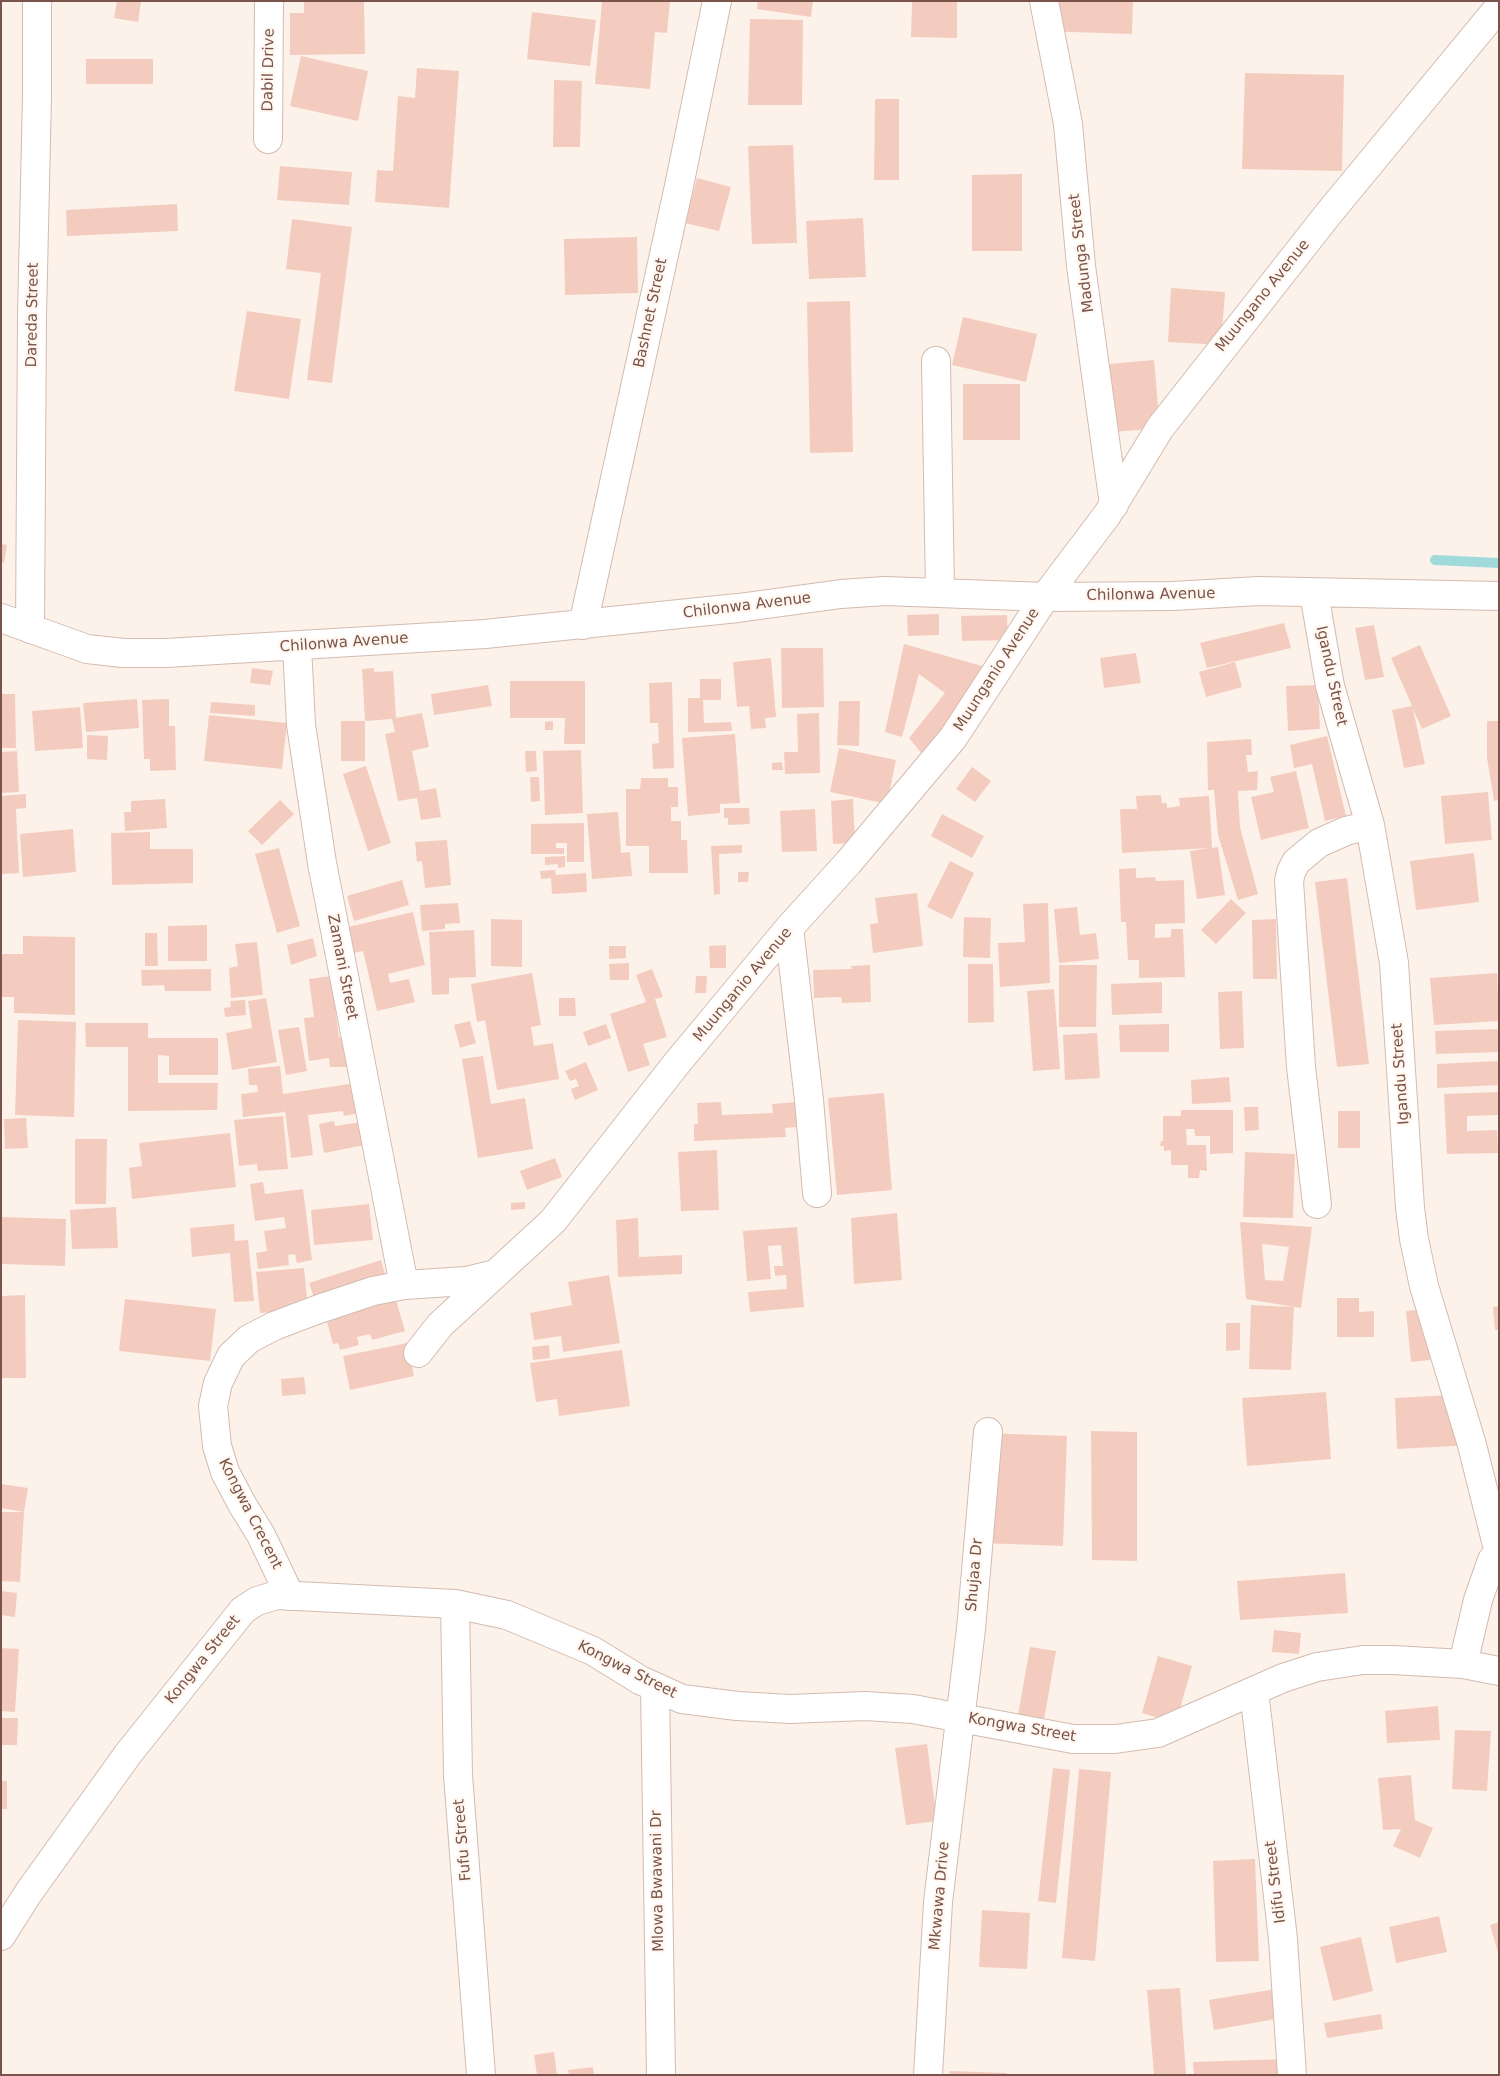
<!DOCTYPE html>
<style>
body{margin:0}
#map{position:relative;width:1500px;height:2076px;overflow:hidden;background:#fdf2e9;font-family:"DejaVu Sans",sans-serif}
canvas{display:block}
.frame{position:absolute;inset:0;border:2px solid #7a544a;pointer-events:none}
</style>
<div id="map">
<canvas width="1500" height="2076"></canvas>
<div class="frame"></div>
</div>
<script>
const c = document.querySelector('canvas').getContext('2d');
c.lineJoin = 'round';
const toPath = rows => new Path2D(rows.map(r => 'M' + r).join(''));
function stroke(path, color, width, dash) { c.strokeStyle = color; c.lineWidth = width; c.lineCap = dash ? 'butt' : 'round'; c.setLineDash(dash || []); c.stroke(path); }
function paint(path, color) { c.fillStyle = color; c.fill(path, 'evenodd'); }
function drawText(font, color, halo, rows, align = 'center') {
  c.font = font + ' "DejaVu Sans",sans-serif'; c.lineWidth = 4.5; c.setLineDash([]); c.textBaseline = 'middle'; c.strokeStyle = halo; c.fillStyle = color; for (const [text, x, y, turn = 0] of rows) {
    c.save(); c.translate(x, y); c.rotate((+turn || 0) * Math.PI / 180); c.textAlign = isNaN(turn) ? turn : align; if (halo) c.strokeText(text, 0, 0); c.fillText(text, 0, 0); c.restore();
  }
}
stroke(toPath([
 [1435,560,1499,563]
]), '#a1dadb', 10);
paint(toPath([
 [117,1,141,1,138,22,114,18],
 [304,1,364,1,365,54,290,55,290,13,304,13],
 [602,1,670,1,667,33,655,32,650,89,595,84],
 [758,1,813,1,811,17,757,9],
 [912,1,957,1,957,38,911,37],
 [1042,1,1133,1,1132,34,1041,31],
 [532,12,596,20,590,66,527,59],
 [750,19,803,20,802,105,748,105],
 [301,56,368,71,358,121,290,106],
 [86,59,153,59,153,84,86,84],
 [417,68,459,71,449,208,375,202,377,170,393,171,398,96,415,98],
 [1245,73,1344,75,1342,171,1242,169],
 [554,80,582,81,580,147,553,147],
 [875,99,899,99,899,180,874,180],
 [793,145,797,243,752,244,748,146],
 [280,166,352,172,349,205,277,200],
 [1022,174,1022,251,972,251,972,175],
 [697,178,731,187,719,231,685,223],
 [177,204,178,231,67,236,66,210],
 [863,218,866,277,809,279,806,221],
 [292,219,352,227,332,383,307,380,321,273,286,269],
 [637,237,638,293,565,295,564,239],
 [1171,288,1225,292,1221,345,1168,342],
 [850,301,853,452,810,453,807,302],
 [247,311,301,319,289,399,234,391],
 [963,317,1037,334,1026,382,952,365],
 [1154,360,1160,428,1114,432,1109,364],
 [963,384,1020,384,1020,440,963,440],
 [1,544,7,545,4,563,1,562],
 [939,614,939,635,908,636,907,615],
 [1007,615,1008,640,962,641,961,616],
 [1284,623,1291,648,1207,668,1200,643],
 [1374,625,1384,677,1365,680,1355,628],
 [904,644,989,668,925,758,909,738,945,693,919,674,902,737,885,732],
 [1420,645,1451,716,1422,729,1413,709,1425,764,1404,768,1392,710,1412,706,1391,658],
 [781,648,823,648,824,707,782,708],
 [1136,653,1141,683,1104,688,1100,658],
 [771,658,776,717,765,718,766,728,751,729,749,706,737,707,733,662],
 [1235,662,1242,687,1206,697,1199,672],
 [252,668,273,671,270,685,250,683],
 [374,668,374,672,393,671,396,718,422,713,429,747,412,751,420,791,436,788,441,817,421,820,417,798,398,801,385,734,395,732,392,719,365,721,362,669],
 [700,679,721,679,721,700,703,700,704,723,731,722,732,731,688,732,688,698,700,698],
 [510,681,585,681,585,744,564,744,565,718,510,718],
 [672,682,674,768,653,769,652,744,659,743,658,723,650,723,649,683],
 [488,685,492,706,434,715,431,694],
 [1318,685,1320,729,1288,731,1286,686],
 [1,694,15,694,16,748,1,748],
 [137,699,139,728,86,732,83,703],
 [169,699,169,726,175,726,176,770,150,771,150,759,144,759,142,700],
 [839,701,860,701,859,746,837,745],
 [211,702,255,705,255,716,210,713],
 [80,707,83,748,35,751,32,711],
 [819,713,820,773,785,774,784,752,798,752,797,714],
 [209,715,287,723,282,769,204,761],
 [341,721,365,721,365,761,341,761],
 [553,721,553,730,545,730,545,722],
 [1487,721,1499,721,1499,800,1494,801,1487,758],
 [735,734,740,803,720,804,720,813,688,816,682,738],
 [87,735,108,736,107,760,87,759],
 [1327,736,1346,816,1325,821,1312,764,1294,768,1290,745],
 [1251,739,1252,755,1246,755,1248,772,1258,771,1257,790,1238,791,1240,827,1258,894,1238,900,1218,835,1214,790,1208,790,1207,742],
 [839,748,896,760,887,804,830,792],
 [581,750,583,813,545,815,543,751],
 [17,751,19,792,1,793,1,752],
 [525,751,536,751,537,771,526,772],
 [782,762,783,770,772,770,772,763],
 [366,766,391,843,368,851,343,774],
 [972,767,991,781,975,802,956,789],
 [1296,771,1309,828,1261,840,1251,797,1274,792,1270,777],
 [530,777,539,777,540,801,531,802],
 [641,778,668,778,668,787,678,787,678,807,671,807,671,821,681,821,681,840,687,840,688,873,649,873,649,846,626,846,626,789,640,789],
 [1488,792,1492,840,1445,844,1441,796],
 [26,794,26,808,16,809,19,873,1,874,1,796],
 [1161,795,1162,803,1167,803,1167,808,1180,806,1179,798,1209,796,1212,848,1218,847,1225,895,1197,899,1190,851,1209,848,1122,853,1120,809,1137,809,1136,796],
 [165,799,167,828,125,831,124,812,131,812,131,801],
 [853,799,855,843,833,844,831,801],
 [280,800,294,814,262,845,248,831],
 [724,808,749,808,750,824,728,825,728,818,724,818],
 [815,809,817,851,782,852,780,811],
 [618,812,621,853,630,852,632,876,592,879,587,814],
 [942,814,984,836,972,858,931,836],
 [584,823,584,862,567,862,567,843,556,843,556,848,564,848,564,854,531,854,531,824],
 [73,829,76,872,23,877,20,834],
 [150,832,150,849,193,849,193,883,112,885,111,833],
 [447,840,451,885,425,888,422,861,417,862,415,842],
 [742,845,742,853,719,854,720,894,714,895,711,846],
 [279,848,300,926,277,933,255,854],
 [1474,853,1479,902,1416,910,1410,861],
 [565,856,565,867,558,868,558,864,545,865,545,857],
 [950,861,974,873,952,919,927,907],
 [1136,868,1136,878,1155,877,1156,881,1184,880,1185,923,1155,924,1155,938,1171,937,1171,929,1183,929,1185,977,1139,978,1139,960,1128,960,1126,922,1121,922,1119,869],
 [555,870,556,875,586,873,587,892,552,894,551,878,541,879,540,871],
 [738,872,749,872,748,882,738,882],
 [1347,878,1369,1064,1337,1067,1315,882],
 [402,880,409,905,354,921,347,896],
 [917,893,923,946,873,953,870,924,878,923,875,898],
 [1231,899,1246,913,1216,944,1201,930],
 [458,903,460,923,445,924,445,929,422,931,420,905],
 [1048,903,1050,983,1000,987,998,943,1025,942,1023,904],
 [1077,907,1080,935,1096,933,1099,959,1059,963,1054,909],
 [413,912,425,965,388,974,390,983,409,979,415,1002,377,1011,363,951,354,953,348,927],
 [964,917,991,918,990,958,963,957],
 [491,919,522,920,522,967,491,966],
 [1276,919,1277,979,1253,979,1252,920],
 [207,925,207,961,168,961,168,926],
 [474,930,476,977,449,978,449,994,432,995,429,932],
 [145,933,157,933,158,966,145,966],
 [23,936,75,937,75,1015,14,1013,14,997,1,997,1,954,23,954],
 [313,938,317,956,291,965,287,945],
 [257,942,263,995,231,998,229,968,238,966,235,944],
 [726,945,726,968,710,968,709,946],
 [609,946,626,946,626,958,609,959],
 [629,963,629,980,610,980,609,964],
 [968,964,993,964,994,1022,968,1023],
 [870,965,871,1002,842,1003,841,997,814,998,813,970,852,969,851,966],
 [1059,965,1097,965,1096,1027,1059,1027],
 [211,969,211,991,165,991,164,985,142,986,141,970],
 [652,969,663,997,655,999,667,1037,643,1044,650,1065,628,1072,610,1014,646,1002,636,975],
 [532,973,541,1025,531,1027,534,1046,553,1043,559,1079,497,1090,485,1020,477,1022,471,984],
 [1497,973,1499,1021,1434,1025,1430,978],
 [331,976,339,1037,347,1036,349,1067,330,1067,329,1058,309,1061,304,1018,314,1017,309,979],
 [696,976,707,976,706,993,695,993],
 [1162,982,1162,1013,1112,1015,1111,984],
 [1054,989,1060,1069,1033,1071,1027,991],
 [1242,991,1244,1048,1220,1049,1218,992],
 [266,998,277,1062,232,1070,226,1033,252,1028,248,1001],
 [559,998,575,998,576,1016,559,1016],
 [245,1000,246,1015,225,1017,224,1008,231,1007,230,1001],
 [18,1020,76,1022,74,1117,15,1115],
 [470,1021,476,1043,460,1048,454,1025],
 [85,1023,148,1023,148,1038,218,1038,218,1075,169,1075,169,1056,158,1055,158,1083,218,1083,217,1110,128,1111,128,1047,86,1047],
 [606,1024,611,1038,588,1046,583,1032],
 [1169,1024,1169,1052,1120,1052,1119,1025],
 [299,1027,307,1071,286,1075,278,1030],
 [1499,1029,1499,1052,1436,1054,1435,1031],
 [1097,1033,1100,1078,1065,1080,1063,1035],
 [483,1056,491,1104,525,1098,533,1149,478,1158,462,1059],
 [1499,1061,1499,1085,1437,1088,1437,1064],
 [586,1062,598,1090,575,1100,571,1089,579,1086,576,1079,570,1081,565,1071],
 [280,1066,285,1112,243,1117,241,1094,258,1092,257,1085,249,1085,248,1069],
 [1229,1077,1231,1102,1192,1104,1191,1080],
 [356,1083,360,1113,344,1116,343,1111,308,1115,313,1155,291,1158,283,1094],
 [1499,1092,1499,1115,1467,1116,1467,1131,1497,1130,1498,1153,1447,1154,1444,1094],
 [884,1093,892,1190,837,1195,828,1098],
 [721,1102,722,1115,773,1113,772,1104,797,1102,797,1127,785,1128,786,1137,694,1141,694,1124,698,1124,697,1103],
 [1244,1107,1258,1107,1259,1130,1245,1131],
 [1181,1110,1233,1110,1233,1153,1210,1154,1210,1136,1195,1136,1194,1129,1186,1129,1187,1145,1206,1145,1207,1171,1200,1170,1199,1178,1188,1178,1188,1165,1171,1165,1171,1150,1164,1151,1164,1146,1160,1146,1161,1141,1163,1141,1163,1116,1181,1116],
 [1338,1111,1360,1111,1360,1148,1338,1148],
 [283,1116,288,1169,258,1171,257,1164,239,1166,234,1120],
 [26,1118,28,1148,5,1149,4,1119],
 [334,1121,335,1126,361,1122,365,1145,324,1153,319,1124],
 [230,1133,236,1187,132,1199,129,1168,142,1166,139,1143],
 [75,1139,107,1139,106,1204,75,1204],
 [717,1150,719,1210,681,1211,678,1152],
 [1245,1152,1295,1154,1293,1218,1243,1217],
 [555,1158,562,1177,527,1190,520,1171],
 [263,1182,265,1194,303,1189,312,1260,297,1263,295,1254,288,1255,289,1265,258,1269,256,1253,267,1251,264,1231,286,1228,284,1217,255,1221,250,1184],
 [525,1202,525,1209,511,1210,511,1203],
 [369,1204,373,1240,314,1245,311,1210],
 [116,1207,118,1248,72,1249,70,1210],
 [897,1213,902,1280,854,1284,851,1218],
 [1,1217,66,1219,65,1266,1,1264],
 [638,1218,639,1257,682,1255,682,1274,618,1277,616,1220],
 [1240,1222,1312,1227,1301,1308,1246,1299],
 [1262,1244,1289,1247,1283,1281,1265,1280],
 [234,1224,235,1241,248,1240,254,1301,234,1302,230,1253,192,1257,190,1228],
 [797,1227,804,1307,750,1312,748,1292,787,1289,786,1275,775,1276,774,1266,783,1266,781,1245,768,1246,771,1279,747,1281,743,1231],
 [381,1260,386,1278,315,1301,309,1283],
 [304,1268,308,1309,260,1313,256,1272],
 [609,1275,620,1343,563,1352,561,1336,534,1340,530,1313,572,1305,568,1282],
 [25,1295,26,1378,1,1378,1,1296],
 [1337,1298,1359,1298,1359,1312,1374,1311,1374,1337,1337,1337],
 [125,1299,216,1309,210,1361,119,1351],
 [396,1300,405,1331,372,1340,370,1334,357,1337,359,1345,340,1350,338,1343,333,1344,326,1319],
 [1251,1305,1294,1307,1291,1370,1249,1369],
 [1499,1306,1499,1330,1495,1330,1493,1307],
 [1425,1309,1430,1360,1411,1362,1406,1311],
 [1226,1323,1240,1323,1240,1350,1226,1351],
 [407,1343,414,1376,350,1390,343,1356],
 [549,1345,550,1358,533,1360,532,1347],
 [622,1350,630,1406,559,1416,557,1399,536,1402,530,1363],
 [304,1377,306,1394,282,1396,281,1379],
 [1326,1392,1331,1459,1247,1466,1242,1398],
 [1469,1394,1472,1445,1397,1449,1395,1398],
 [1091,1431,1137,1432,1137,1561,1092,1560],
 [985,1433,1067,1436,1063,1546,982,1543],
 [1,1484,28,1488,24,1512,20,1582,1,1581,1,1512,24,1512,1,1508],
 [1345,1573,1348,1613,1240,1620,1237,1581],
 [1,1591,17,1593,15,1617,1,1615],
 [1274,1630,1301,1633,1299,1654,1272,1652],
 [1030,1647,1056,1651,1044,1720,1018,1715],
 [1,1648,19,1649,15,1712,1,1711],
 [1158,1656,1192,1666,1176,1723,1142,1713],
 [1438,1706,1440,1740,1387,1743,1385,1711],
 [1,1718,18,1718,17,1745,1,1745],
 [1455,1730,1491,1731,1487,1791,1452,1789],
 [927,1744,937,1821,906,1825,895,1748],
 [1053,1768,1070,1770,1056,1903,1038,1901],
 [1079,1769,1111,1772,1095,1961,1062,1958],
 [1411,1775,1415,1820,1433,1828,1420,1858,1393,1846,1401,1829,1383,1830,1378,1778],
 [1,1781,7,1781,7,1809,1,1809],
 [1255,1859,1259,1961,1216,1962,1213,1861],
 [982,1910,1030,1913,1027,1969,979,1967],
 [1439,1916,1447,1952,1396,1963,1389,1927],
 [1499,1922,1499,1951,1498,1952,1490,1925],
 [1361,1937,1373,1991,1333,2001,1320,1947],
 [1180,1988,1186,2075,1154,2075,1147,1990],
 [1282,1988,1287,2017,1214,2030,1209,2000],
 [1381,2014,1383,2029,1327,2038,1324,2023],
 [554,2052,557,2075,537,2075,534,2055],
 [1286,2059,1286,2075,1194,2075,1193,2062],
 [593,2067,594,2075,569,2075,568,2070],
 [950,2071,1007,2073,1007,2075,949,2075]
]), '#f4ccbf');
const minor = toPath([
 [1044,1,1068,124,1081,266,1114,505],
 [268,139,269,1],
 [936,361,940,592],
 [1314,593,1330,686,1370,825,1394,963,1410,1208,1414,1239,1424,1286,1472,1445,1499,1553],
 [1,618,87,649,123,653,166,653,485,634,738,608,841,594,885,591,1045,597,1173,596,1259,591,1499,596],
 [583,625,679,186,717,1],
 [30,629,32,316,37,96,37,1],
 [297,646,301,725,322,863,404,1285],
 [789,928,809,1100,817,1193],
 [1317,1204,1301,1067,1289,881,1291,872,1296,862,1319,843,1346,831,1370,825],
 [418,1353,440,1325,553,1221,677,1063,789,928,848,863,953,738,1045,597,1107,515,1160,428,1329,213,1499,7],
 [290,1596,261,1535,242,1504,225,1472,217,1446,213,1406,218,1383,231,1356,249,1339,274,1326,319,1309,373,1291,404,1285,466,1281,495,1274],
 [455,1604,458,1775,481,2075],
 [1463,1664,1478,1600,1492,1560,1499,1553],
 [655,1687,661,2075],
 [1254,1691,1283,1939,1292,2075],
 [1,1936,29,1892,128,1754,243,1610,257,1601,277,1595,455,1604,507,1615,593,1651,640,1680,682,1699,737,1706,790,1709,865,1706,913,1709,1073,1739,1115,1739,1158,1733,1283,1678,1317,1667,1363,1660,1393,1660,1463,1664,1499,1671],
 [928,2075,938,1902,971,1629,988,1432]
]);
stroke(minor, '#d3bbb0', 30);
stroke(minor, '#fff', 28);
drawText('15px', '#7a544a', '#fff7f0', [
 ["Dabil Drive",269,70,-89],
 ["Madunga Street",1082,253,-97],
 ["Muungano Avenue",1263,296,-51],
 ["Bashnet Street",651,313,-78],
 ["Dareda Street",33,315,-89],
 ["Chilonwa Avenue",1151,595,-1],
 ["Chilonwa Avenue",747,606,-7],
 ["Chilonwa Avenue",344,643,-4],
 ["Muunganio Avenue",997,670,-57],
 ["Igandu Street",1331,676,78],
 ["Zamani Street",342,967,79],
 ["Muunganio Avenue",743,985,-50],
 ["Igandu Street",1401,1074,-94],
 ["Kongwa Crecent",250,1514,63],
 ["Shujaa Dr",975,1575,-85],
 ["Kongwa Street",203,1660,-51],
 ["Kongwa Street",627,1670,27],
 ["Kongwa Street",1022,1728,10],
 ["Fufu Street",463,1840,-95],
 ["Mlowa Bwawani Dr",658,1881,-91],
 ["Idifu Street",1276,1882,-97],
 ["Mkwawa Drive",940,1896,-85]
]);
</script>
